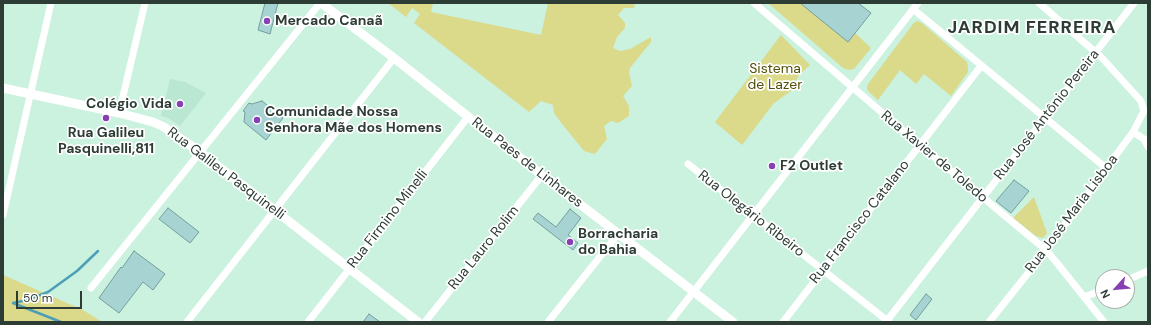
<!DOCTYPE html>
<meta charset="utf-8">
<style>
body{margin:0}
#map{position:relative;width:1151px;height:325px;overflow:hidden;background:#cbf1df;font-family:"DM Sans",sans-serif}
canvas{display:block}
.frame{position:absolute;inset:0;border:4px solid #2d3c35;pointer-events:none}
.north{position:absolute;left:1095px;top:269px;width:40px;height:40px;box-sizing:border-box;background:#fff;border:1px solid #abb1ae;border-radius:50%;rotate:243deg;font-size:11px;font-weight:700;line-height:16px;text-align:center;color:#2d3c35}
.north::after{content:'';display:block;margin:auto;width:14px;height:18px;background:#8640b3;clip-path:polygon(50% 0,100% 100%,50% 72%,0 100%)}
.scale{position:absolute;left:16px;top:291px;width:66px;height:18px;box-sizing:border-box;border:2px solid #2d3c35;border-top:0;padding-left:5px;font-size:12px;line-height:14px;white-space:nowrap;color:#2d3c35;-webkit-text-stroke:3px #fff;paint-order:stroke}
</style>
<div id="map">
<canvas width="1151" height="325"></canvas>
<div class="frame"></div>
<div class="north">N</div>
<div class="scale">50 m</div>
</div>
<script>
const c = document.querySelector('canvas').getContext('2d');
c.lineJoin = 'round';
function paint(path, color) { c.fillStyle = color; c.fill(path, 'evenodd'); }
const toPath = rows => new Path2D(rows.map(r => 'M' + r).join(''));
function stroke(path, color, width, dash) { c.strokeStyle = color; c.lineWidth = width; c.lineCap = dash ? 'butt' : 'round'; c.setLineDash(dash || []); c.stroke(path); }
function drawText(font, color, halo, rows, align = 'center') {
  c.font = font + ' "DM Sans",sans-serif'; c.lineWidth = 3.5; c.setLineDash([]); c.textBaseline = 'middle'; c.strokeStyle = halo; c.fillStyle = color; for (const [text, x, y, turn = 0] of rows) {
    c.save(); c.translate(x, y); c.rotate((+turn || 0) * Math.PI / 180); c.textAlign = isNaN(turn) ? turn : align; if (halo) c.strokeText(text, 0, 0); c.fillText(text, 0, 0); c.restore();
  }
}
paint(toPath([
 [170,79,185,82,206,93,180,126,168,118,161,116]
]), '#b9e7d1');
paint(toPath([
 [388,3,433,3,431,12,541,35,548,3,635,3,634,8,624,8,618,15,625,23,625,28,617,37,613,48,620,51,630,49,651,37,651,42,630,68,629,73,632,86,623,96,629,106,629,116,618,123,611,121,604,126,607,139,595,154,584,151,563,125,554,113,553,105,541,101,529,112,414,23,420,14,412,8,406,17],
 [768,3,800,3,848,41,855,33,871,48,854,69,849,70,843,68],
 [918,21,923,24,967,62,968,67,968,72,951,96,924,74,916,84,900,70,878,100,868,91,867,88,868,84,913,24,915,22],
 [781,35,810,65,799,75,791,91,774,103,742,145,715,122],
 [1034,197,1047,233,1043,238,1036,236,1013,218],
 [3,275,83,310,102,322,3,322]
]), '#dbd98a');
stroke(toPath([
 [13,303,27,300,48,292,77,271,98,251],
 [13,303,61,322]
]), '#4c9fb6', 2.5);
const building = toPath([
 [265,3,278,3,270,34,258,30,265,3],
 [800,3,858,3,871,13,848,42,800,3],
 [262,101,283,118,266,140,244,122,245,112,243,111,249,103,252,104,262,101],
 [1014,180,1029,191,1011,213,996,201,1014,180],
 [168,208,199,232,190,243,159,219,168,208],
 [570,209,581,218,568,235,578,243,573,250,533,219,538,213,556,227,570,209],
 [134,251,165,274,153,290,143,282,119,313,99,298,121,267,122,268,134,251],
 [926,294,932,299,916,320,910,315,926,294],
 [369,314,380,322,363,322,369,314]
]);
paint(building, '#a7d4d2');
stroke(building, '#739e9d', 1);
stroke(toPath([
 [754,3,920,145,1046,250,1057,263,1104,322],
 [913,9,1106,168],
 [119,113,145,3],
 [1133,132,1144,139,1148,147],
 [688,164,889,322],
 [3,215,51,3],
 [1127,280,1148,271],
 [91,288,320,3],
 [1084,297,1103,290],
 [187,322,394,58],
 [308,322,468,117],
 [425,322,542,175],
 [548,322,618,234],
 [670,322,918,3],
 [783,322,981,66],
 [886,322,1134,3],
 [989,322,1041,257,1133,132,1144,111,1141,101,1102,58,1039,3]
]), '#fff', 7);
stroke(toPath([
 [321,3,394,58,542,175,733,322],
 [3,88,119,113,153,122,164,127,200,152,418,322]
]), '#fff', 9);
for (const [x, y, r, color] of [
 [267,21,4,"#8640b3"],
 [180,104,4,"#8640b3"],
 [106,118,4,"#8640b3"],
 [257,120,4,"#8640b3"],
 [772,166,4,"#8640b3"],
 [570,242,4,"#8640b3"]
]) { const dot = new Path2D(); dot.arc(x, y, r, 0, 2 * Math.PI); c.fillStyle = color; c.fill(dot); stroke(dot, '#fff', 1.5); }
drawText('bold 14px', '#2d3c35', '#fff', [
 ["Mercado Canaã",275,21],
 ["Colégio Vida",172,104,"right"],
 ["Comunidade Nossa",265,112],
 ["Senhora Mãe dos Homens",265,128],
 ["Rua Galileu",106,133,"center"],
 ["Pasquinelli,811",106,149,"center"],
 ["F2 Outlet",780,166],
 ["Borracharia",578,234],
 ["do Bahia",578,250]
], 'left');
drawText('14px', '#535008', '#fff', [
 ["Sistema",775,69],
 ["de Lazer",775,85]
]);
drawText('14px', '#2d3c35', '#fff', [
 ["Rua José Antônio Pereira",1047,115,-52],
 ["Rua Xavier de Toledo",934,157,40],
 ["Rua Paes de Linhares",527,163,38],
 ["Rua Galileu Pasquinelli",226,174,37],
 ["Rua Olegário Ribeiro",751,214,38],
 ["Rua José Maria Lisboa",1072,214,-53],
 ["Rua Firmino Minelli",388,219,-52],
 ["Rua Francisco Catalano",860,222,-52],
 ["Rua Lauro Rolim",484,248,-51]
]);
c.letterSpacing = '1px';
drawText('bold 18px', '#2d3c35', '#fff', [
 ["JARDIM FERREIRA",1032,28]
]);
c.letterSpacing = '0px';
</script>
